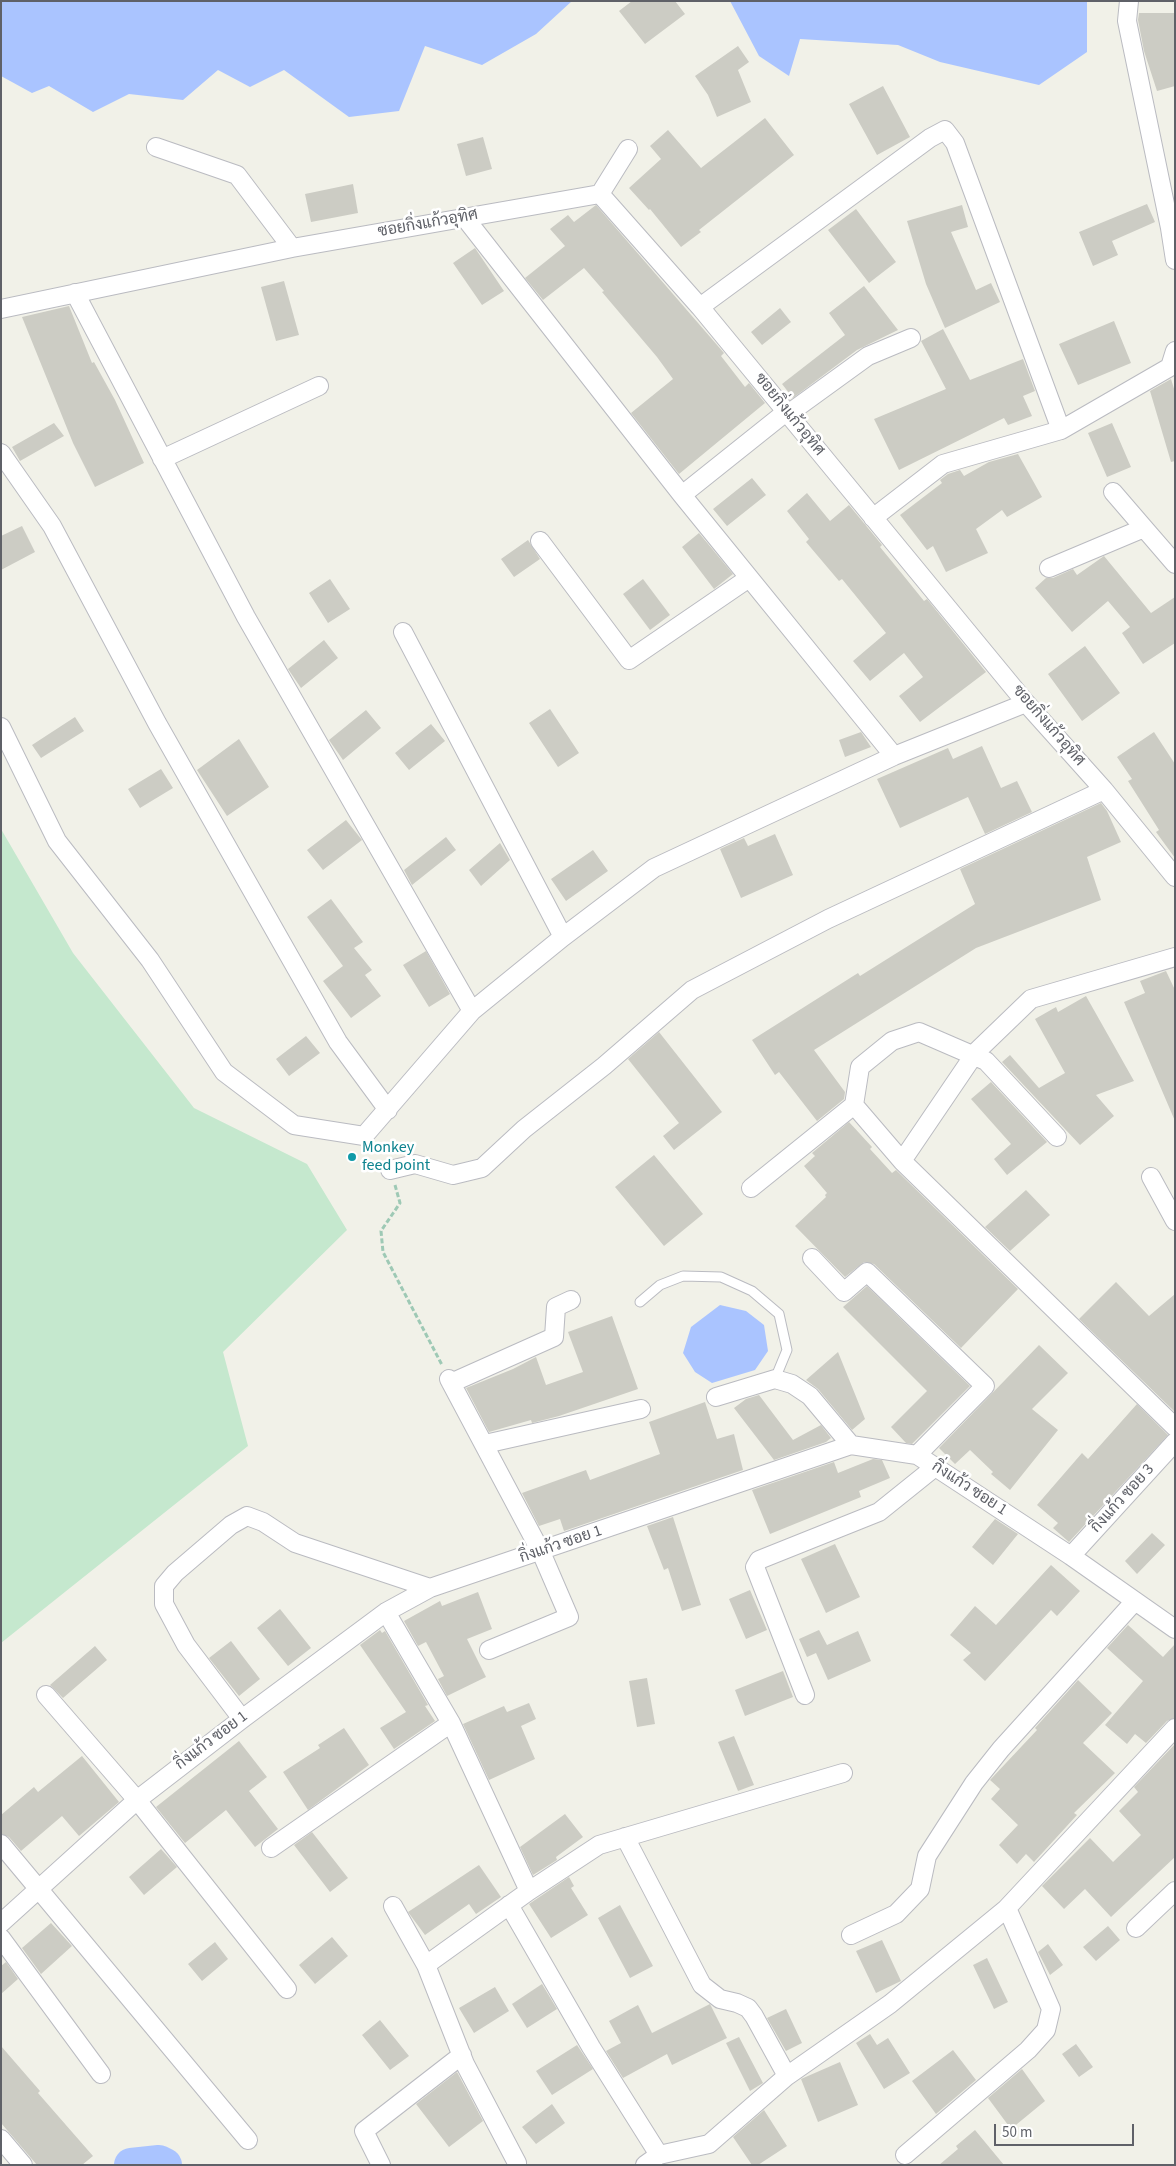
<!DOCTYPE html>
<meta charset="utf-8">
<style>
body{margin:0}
#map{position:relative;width:1176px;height:2166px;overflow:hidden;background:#f1f1e8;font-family:"Source Sans 3",sans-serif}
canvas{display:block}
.frame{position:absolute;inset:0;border:2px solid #5f6168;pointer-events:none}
.scale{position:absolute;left:994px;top:2124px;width:140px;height:22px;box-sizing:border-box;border:2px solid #5f6168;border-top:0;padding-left:6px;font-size:15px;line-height:18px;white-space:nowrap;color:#5f6168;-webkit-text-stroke:4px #fff;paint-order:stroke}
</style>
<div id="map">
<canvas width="1176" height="2166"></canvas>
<div class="frame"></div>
<div class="scale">50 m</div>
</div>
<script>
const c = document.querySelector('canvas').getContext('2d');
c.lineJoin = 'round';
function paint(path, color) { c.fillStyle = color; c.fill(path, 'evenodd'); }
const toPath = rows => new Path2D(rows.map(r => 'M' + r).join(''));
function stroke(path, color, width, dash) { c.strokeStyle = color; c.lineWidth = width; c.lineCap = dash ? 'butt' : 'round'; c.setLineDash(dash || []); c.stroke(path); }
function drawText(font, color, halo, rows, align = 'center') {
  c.font = font + ' "Source Sans 3",Sarabun,sans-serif'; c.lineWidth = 5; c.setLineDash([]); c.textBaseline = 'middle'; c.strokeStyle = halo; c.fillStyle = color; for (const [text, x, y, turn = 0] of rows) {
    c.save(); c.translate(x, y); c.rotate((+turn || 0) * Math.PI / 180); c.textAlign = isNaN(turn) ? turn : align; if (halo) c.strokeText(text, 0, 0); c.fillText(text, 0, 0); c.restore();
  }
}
paint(toPath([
 [1,829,73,953,194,1108,307,1164,347,1230,223,1352,248,1446,1,1643]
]), '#c5e8ce');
paint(toPath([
 [1,1,572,1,536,34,482,65,425,46,399,111,349,117,284,70,250,87,218,70,183,100,129,94,93,112,49,86,32,93,1,76],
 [730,1,1087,1,1087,52,1039,85,940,62,898,45,800,39,789,76,759,56],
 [720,1305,746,1311,764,1325,768,1351,755,1370,712,1383,695,1372,683,1353,691,1327]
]), '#aac4ff');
stroke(toPath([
 [131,2165,159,2162,165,2165]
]), '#aac4ff', 34);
paint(toPath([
 [632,1,675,1,685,14,645,44,619,11],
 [1139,13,1175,13,1175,86,1157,91,1144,51,1138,20],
 [738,46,749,62,738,70,751,102,717,117,708,95,695,76],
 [883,86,910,137,877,155,849,104],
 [765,118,794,155,699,230,701,232,681,247,650,209,649,210,629,188,661,159,650,146,668,130,701,168],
 [483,137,492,169,466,176,457,144],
 [353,184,358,213,311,222,305,194],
 [1147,204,1155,222,1112,241,1118,255,1093,266,1079,232],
 [596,205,724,353,721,356,745,387,749,383,765,403,679,474,631,413,673,379,657,357,602,292,604,291,584,268,543,300,525,278,565,246,550,229,568,215,574,222],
 [962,205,968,227,951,232,976,290,991,283,1000,302,945,328,926,284,907,221],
 [856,209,896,262,869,283,828,230],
 [475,248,504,291,482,305,453,263],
 [284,281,299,335,276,341,261,287],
 [864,286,898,330,857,350,793,398,782,384,845,335,829,313],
 [69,306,92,363,94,362,115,400,144,463,95,487,73,443,22,317],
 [780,308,791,322,762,345,751,332],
 [1114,321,1131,363,1078,385,1059,344],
 [943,329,970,380,1023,359,1035,391,1023,396,1032,416,1008,425,1004,418,899,470,874,419,946,389,921,341],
 [1171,379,1175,392,1175,461,1171,462,1150,391],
 [54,423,64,436,20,461,12,447],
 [1112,423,1131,467,1107,477,1088,433],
 [1018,454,1042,497,1007,517,1002,510,976,529,988,553,946,572,933,546,927,550,900,515,942,483,940,480,948,474,960,470,964,476,989,462],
 [752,478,766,495,727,526,713,509],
 [807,493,830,521,849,505,882,545,880,547,903,575,924,601,927,599,986,672,920,722,899,696,923,677,904,653,870,681,853,661,886,633,842,579,839,581,806,542,809,539,787,511],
 [22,526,35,552,1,570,1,536],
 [699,533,733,574,714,589,682,547],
 [528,540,540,559,514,577,501,559],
 [1104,556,1151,613,1175,597,1175,643,1143,664,1122,633,1130,627,1108,601,1072,632,1035,588,1046,578,1053,578,1073,569,1077,575],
 [330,579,350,609,328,623,309,593],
 [643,579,670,615,650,630,623,594],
 [324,640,338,658,301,688,288,669],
 [1085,646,1120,693,1082,721,1048,674],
 [550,709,579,753,558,767,529,723],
 [366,710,381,728,343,760,329,740],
 [75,717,84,731,41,758,32,745],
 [431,724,445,741,409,770,395,753],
 [861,732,871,747,845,757,839,740],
 [1154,732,1175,764,1175,858,1156,832,1159,830,1128,781,1132,779,1117,757],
 [239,739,269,787,227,816,197,770],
 [982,746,1001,788,1017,781,1032,812,985,834,968,797,900,828,877,779,948,748,953,759],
 [161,769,173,788,140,808,128,789],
 [1101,803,1107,811,1121,842,1087,857,1101,900,976,948,814,1050,845,1092,844,1099,817,1121,779,1072,775,1075,752,1040,858,973,860,976,975,904,960,869],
 [346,820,362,840,323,870,307,850],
 [775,834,793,875,741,898,720,849,744,838,748,846],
 [446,837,456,850,412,885,404,870],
 [500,843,510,860,481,886,469,870],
 [593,850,608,871,566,901,551,879],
 [331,899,363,942,354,948,372,970,365,975,381,996,351,1018,323,981,343,966,307,917],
 [426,951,450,994,429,1007,403,965],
 [1166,971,1175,990,1175,1121,1124,1002,1145,993,1140,981],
 [1086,996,1134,1081,1096,1095,1114,1116,1080,1145,1002,1062,1010,1055,1039,1088,1065,1073,1035,1019,1056,1007,1058,1012],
 [659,1032,722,1112,674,1150,663,1136,679,1123,628,1059],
 [306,1036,320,1053,289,1076,276,1059],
 [991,1082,1047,1142,1007,1175,994,1159,1011,1144,971,1099],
 [849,1122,872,1147,870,1149,892,1173,896,1170,1018,1289,961,1348,874,1264,864,1262,845,1277,795,1226,826,1197,825,1195,827,1193,804,1166,815,1156,812,1153],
 [654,1155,703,1214,664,1246,615,1187],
 [1026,1190,1050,1215,1010,1251,985,1227],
 [1116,1282,1149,1316,1175,1294,1175,1412,1079,1319],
 [867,1286,970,1386,912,1444,906,1443,891,1427,927,1391,843,1307],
 [612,1316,638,1389,559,1416,532,1423,531,1420,489,1432,466,1388,513,1369,536,1357,546,1385,583,1372,568,1332],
 [1039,1345,1068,1373,1032,1409,1058,1430,1010,1490,991,1474,993,1472,970,1450,955,1464,939,1448],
 [838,1352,865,1419,852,1430,818,1389,806,1380],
 [759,1395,793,1440,821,1425,831,1438,826,1442,774,1460,734,1408,746,1399],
 [705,1402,717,1439,734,1434,743,1470,564,1531,560,1519,539,1526,522,1493,586,1470,590,1480,660,1454,649,1422],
 [1137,1404,1168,1435,1069,1542,1053,1528,1058,1523,1037,1505,1082,1453,1088,1459],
 [873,1459,882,1460,890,1478,859,1491,861,1497,770,1534,752,1490,834,1462,838,1473],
 [673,1517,701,1605,682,1611,668,1568,664,1570,647,1526],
 [995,1519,1018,1534,993,1565,972,1547],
 [1152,1533,1165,1545,1137,1574,1125,1561],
 [835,1544,860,1597,826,1613,801,1559],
 [1051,1565,1080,1591,1057,1616,1051,1610,985,1681,963,1660,971,1653,950,1635,975,1606,996,1625],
 [750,1590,767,1630,746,1639,729,1599],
 [478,1592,492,1629,467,1639,486,1677,447,1696,438,1679,444,1676,426,1642,418,1646,404,1621,440,1601,442,1606],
 [280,1609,311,1648,288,1666,257,1628],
 [1128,1625,1163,1657,1175,1644,1175,1718,1167,1721,1146,1743,1135,1734,1127,1744,1105,1725,1143,1681,1107,1648],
 [380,1630,382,1633,385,1631,428,1705,425,1706,435,1721,394,1749,380,1728,406,1712,360,1645],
 [819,1630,827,1645,858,1631,871,1661,828,1680,816,1653,807,1657,799,1639],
 [231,1641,260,1679,239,1696,209,1658],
 [95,1646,107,1660,63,1698,50,1685],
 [783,1671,793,1697,745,1716,735,1690],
 [647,1678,655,1724,637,1727,629,1681],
 [1078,1680,1112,1713,1083,1743,1115,1773,1074,1813,1077,1815,1034,1862,1026,1854,1017,1864,999,1845,1018,1825,991,1799,1000,1789,990,1780,1037,1730,1035,1728],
 [529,1703,536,1719,521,1726,535,1759,489,1780,463,1724,504,1706,507,1712],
 [344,1728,369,1765,308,1810,283,1772,320,1748,318,1745],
 [734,1736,754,1785,738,1791,718,1742],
 [239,1741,267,1777,249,1791,278,1829,255,1847,226,1810,185,1843,156,1807],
 [1175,1744,1175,1857,1111,1917,1085,1889,1064,1909,1042,1886,1090,1838,1113,1862,1141,1835,1119,1811,1138,1792,1134,1787],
 [82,1756,119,1802,79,1836,62,1816,21,1851,9,1837,1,1834,1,1815,34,1787,38,1792],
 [565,1814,583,1837,556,1857,557,1860,533,1875,520,1847],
 [312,1832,348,1878,330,1892,294,1845],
 [161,1849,177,1867,144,1895,129,1877],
 [479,1865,501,1897,476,1914,469,1904,425,1935,408,1912],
 [569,1877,574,1886,571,1888,588,1915,551,1938,529,1904],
 [620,1905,653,1966,630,1978,598,1918],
 [51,1923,72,1946,41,1974,22,1948],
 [1108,1926,1120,1940,1096,1961,1083,1947],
 [332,1937,348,1956,315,1984,299,1965],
 [882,1940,901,1981,876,1993,856,1951],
 [215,1942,228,1959,202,1981,188,1964],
 [1048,1944,1063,1965,1050,1975,1038,1952],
 [987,1958,1008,2002,994,2009,973,1965],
 [6,1962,18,1979,1,1994,1,1966],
 [542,1984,557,2009,527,2028,512,2004],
 [495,1987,509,2011,474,2033,459,2008],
 [638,2005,652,2033,710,2004,727,2038,672,2065,667,2054,623,2078,606,2051,621,2043,609,2021],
 [786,2009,802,2043,786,2051,767,2018],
 [380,2020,409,2056,390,2070,362,2035],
 [870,2034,877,2045,888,2038,910,2073,884,2089,856,2043],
 [739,2037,763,2083,750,2091,726,2043],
 [1076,2044,1093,2067,1079,2077,1062,2054],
 [577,2045,593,2069,552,2095,536,2071],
 [1,2046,40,2091,38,2093,93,2156,82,2165,37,2165,1,2123],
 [953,2050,976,2080,936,2114,912,2081],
 [840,2062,858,2105,818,2122,801,2079],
 [1022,2069,1045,2101,1011,2129,988,2098],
 [457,2072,483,2121,449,2147,416,2104],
 [552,2104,565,2123,536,2144,522,2127],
 [764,2110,787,2146,758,2165,752,2165,733,2137],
 [975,2130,1004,2165,939,2165,958,2149,956,2146]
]), '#ccccc4');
const lane = toPath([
 [640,1302,660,1285,683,1276,721,1277,752,1291,779,1314,787,1350,775,1379]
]);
const street = toPath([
 [1129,1,1127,21,1170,228,1175,260],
 [156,147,237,175,292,248,600,194,700,307,1026,703,1104,790,1175,877],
 [600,194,628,149],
 [465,218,682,495,894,756],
 [75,293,246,617,472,1011],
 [700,307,930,138,945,130,955,143,1061,430],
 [1,309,292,248],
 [788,414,868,356,911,338],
 [1,453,52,526,157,723,338,1042,388,1110],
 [162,459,319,386],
 [682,495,786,412],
 [873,518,943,464,1061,430,1170,367,1175,351],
 [1144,528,1175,564],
 [540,541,629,660,749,578],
 [1049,568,1144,528,1113,492],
 [403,632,563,937],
 [1,727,57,841,150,960,224,1072,294,1125,364,1136,472,1011,563,937,654,868,894,756,1026,703],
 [854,1105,902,1161,1175,1427],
 [902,1161,976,1052,1031,999,1175,957],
 [390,1170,415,1164,453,1175,482,1168,524,1129,604,1066,692,990,828,919,1104,790],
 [1151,1177,1175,1221],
 [751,1188,854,1105,860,1067,892,1041,919,1032,986,1061,1057,1137],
 [812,1258,844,1292,867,1272,985,1386,917,1455],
 [449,1379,541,1552,569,1617,489,1650],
 [451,1383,554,1337,556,1307,571,1300],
 [716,1397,775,1379,792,1384,810,1396,851,1445],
 [485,1444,641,1409],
 [1071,1556,1175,1442],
 [386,1612,451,1723,529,1891],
 [46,1695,137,1800,287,1989],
 [805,1695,755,1567,759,1560,879,1512,935,1467],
 [242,1719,186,1645,164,1604,164,1586,175,1573,231,1525,247,1516,263,1522,295,1543,430,1588],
 [625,1837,702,1985,720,1999,737,2003,748,2008,754,2016,787,2076],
 [1,1844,248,2140],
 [271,1848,451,1723],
 [509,1905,591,2047,659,2155],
 [393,1906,426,1965,465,2064,517,2163],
 [1,1923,137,1800,242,1719,386,1612,430,1588,851,1445,917,1455,1071,1556,1175,1629],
 [1136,1928,1175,1891],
 [851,1935,896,1914,920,1889,927,1856,974,1783,1001,1749,1135,1601],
 [1,1938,101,2074],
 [426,1965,529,1891,599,1845,843,1773],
 [1,2139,23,2165],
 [905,2155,1028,2050,1046,2030,1051,2009,1007,1908],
 [381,2165,364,2131,462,2055],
 [645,2165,659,2155,709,2144,787,2076,890,2004,1006,1909,1175,1728]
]);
stroke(lane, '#babbc1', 11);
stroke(street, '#babbc1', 20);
stroke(toPath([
 [395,1185,400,1203,381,1231,383,1252,442,1365]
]), '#9ec9b5', 3, [5, 2.5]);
stroke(lane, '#fff', 9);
stroke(street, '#fff', 18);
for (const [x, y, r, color] of [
 [352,1157,5,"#0f9aa8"]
]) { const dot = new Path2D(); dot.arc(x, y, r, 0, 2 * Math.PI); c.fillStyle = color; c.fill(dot); stroke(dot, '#fff', 2); }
drawText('16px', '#5f6168', '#fff', [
 ["ซอยกิ่งแก้วอุทิศ",428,224,-10],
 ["ซอยกิ่งแก้วอุทิศ",789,415,51],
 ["ซอยกิ่งแก้วอุทิศ",1048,726,49],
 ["กิ่งแก้ว ซอย 1",969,1489,33],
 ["กิ่งแก้ว ซอย 3",1123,1499,-48],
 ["กิ่งแก้ว ซอย 1",561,1545,-19],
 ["กิ่งแก้ว ซอย 1",212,1741,-37]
]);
drawText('16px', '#0d838f', '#fff', [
 ["Monkey",362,1148],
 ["feed point",362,1166]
], 'left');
</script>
